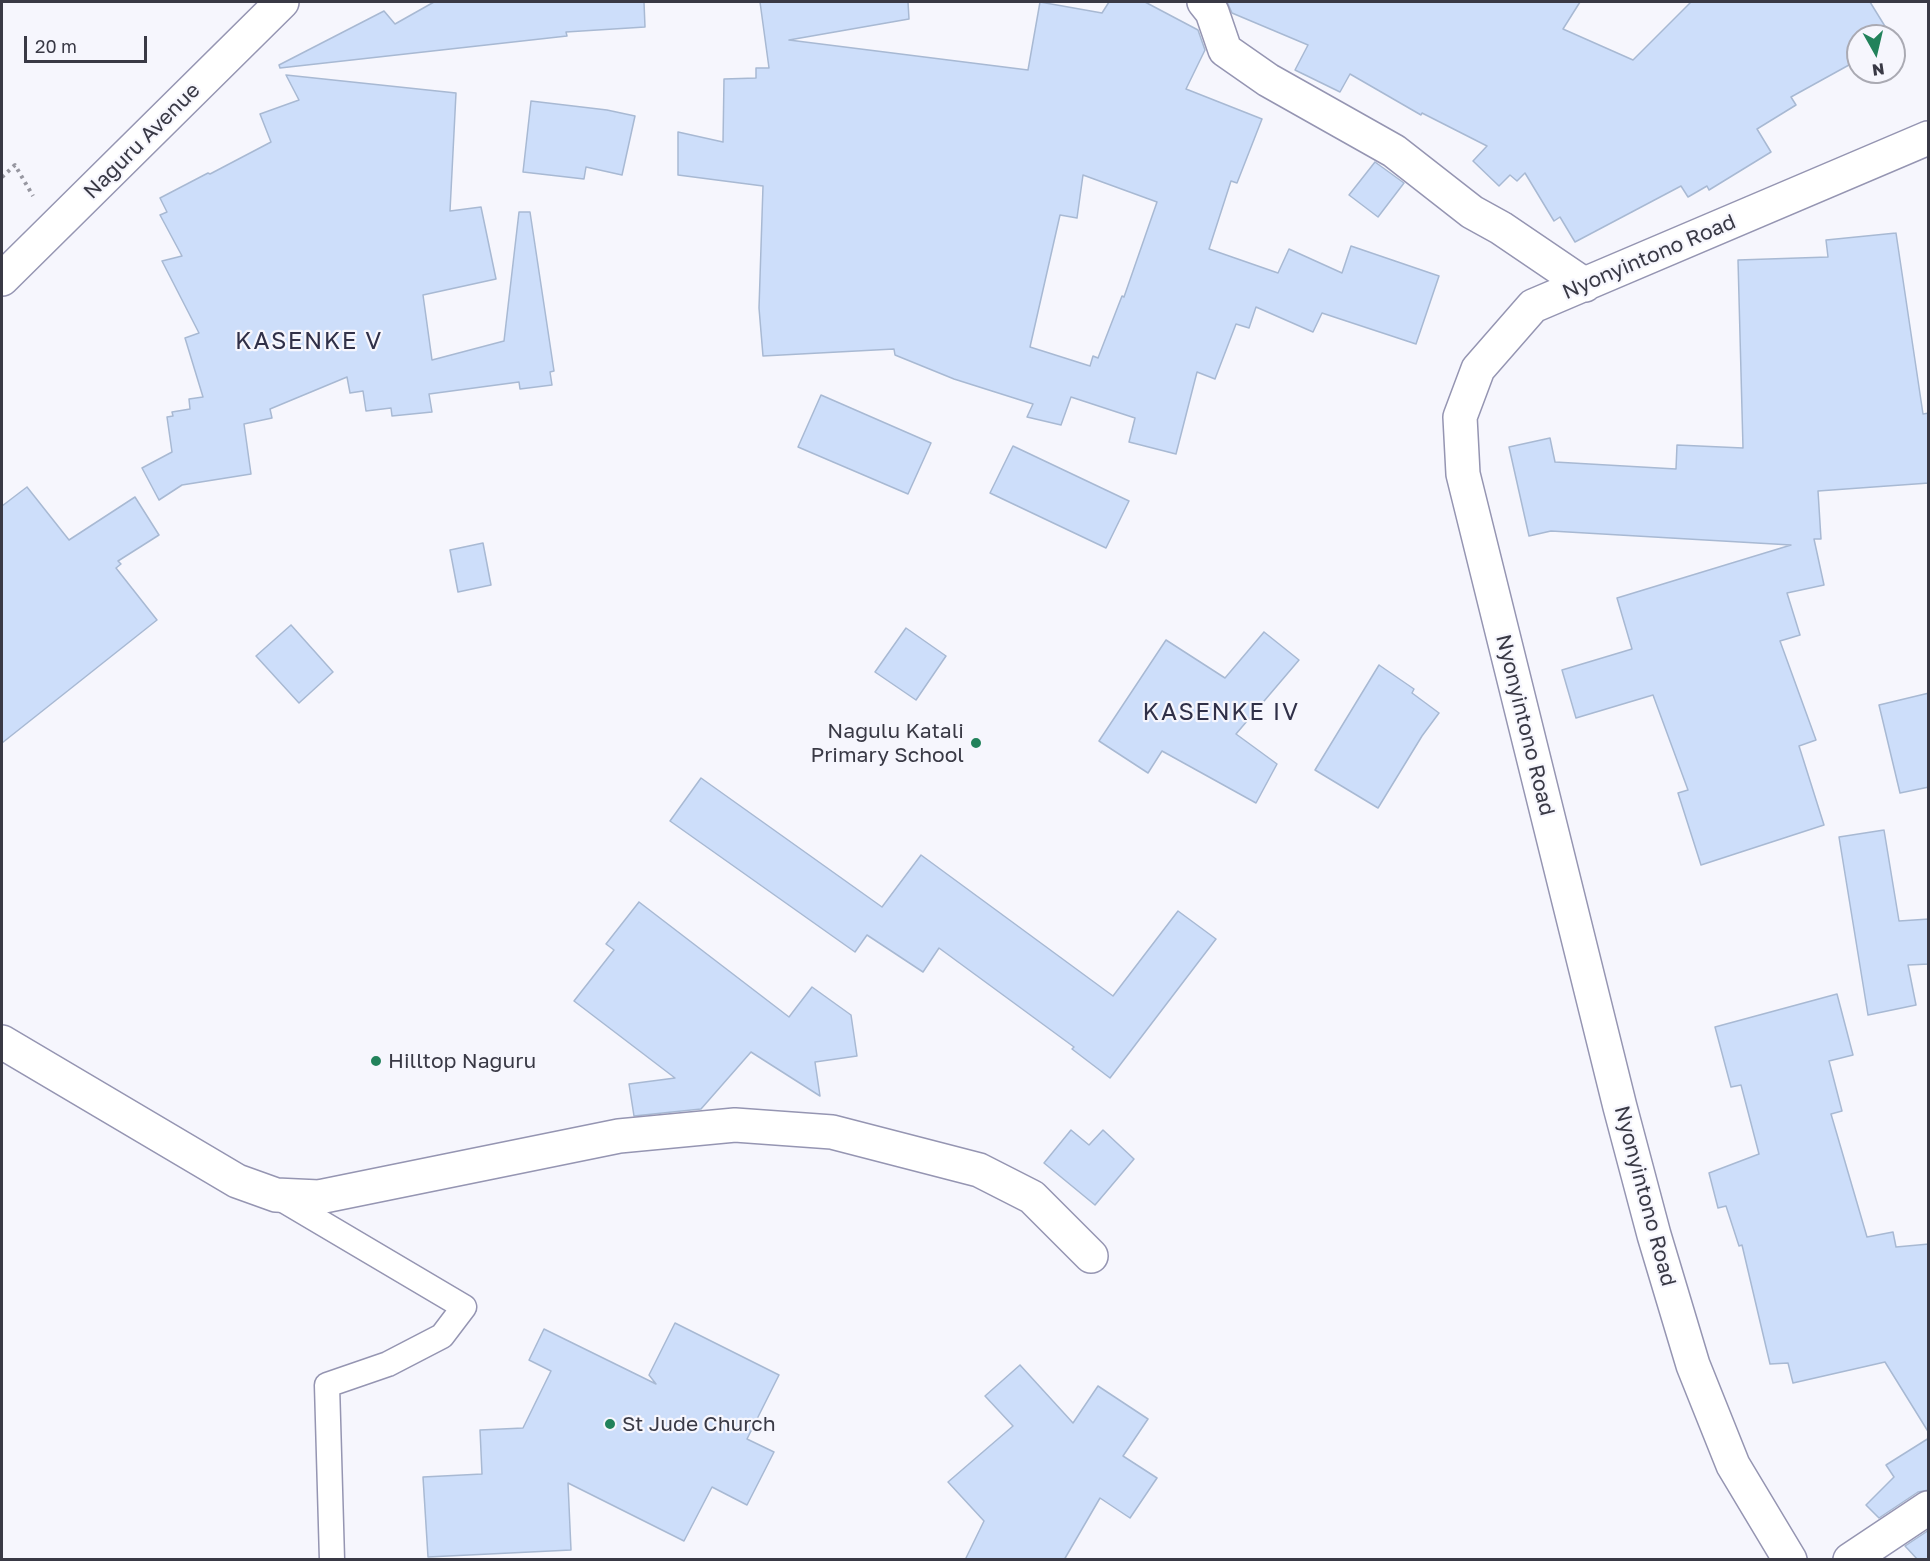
<!DOCTYPE html>
<style>
body{margin:0}
#map{position:relative;width:1930px;height:1561px;overflow:hidden;background:#f6f6fd;font-family:"Golos Text",sans-serif}
canvas{display:block}
.frame{position:absolute;inset:0;border:3px solid #393945;pointer-events:none}
.north{position:absolute;left:1846px;top:24px;width:60px;height:60px;box-sizing:border-box;background:#f6f6fd;border:2px solid #aaaab3;border-radius:50%;rotate:172deg;font-size:16px;font-weight:700;line-height:24px;text-align:center;color:#393945}
.north::after{content:'';display:block;margin:auto;width:21px;height:27px;background:#22825b;clip-path:polygon(50% 0,100% 100%,50% 72%,0 100%)}
.scale{position:absolute;left:24px;top:36px;width:123px;height:27px;box-sizing:border-box;border:3px solid #393945;border-top:0;padding-left:8px;font-size:18px;line-height:21px;white-space:nowrap;color:#393945;-webkit-text-stroke:4px #f6f6fd;paint-order:stroke}
</style>
<div id="map">
<canvas width="1930" height="1561"></canvas>
<div class="frame"></div>
<div class="north">N</div>
<div class="scale">20 m</div>
</div>
<script>
const c = document.querySelector('canvas').getContext('2d');
c.lineJoin = 'round';
function paint(path, color) { c.fillStyle = color; c.fill(path, 'evenodd'); }
const toPath = rows => new Path2D(rows.map(r => 'M' + r).join(''));
function stroke(path, color, width, dash) { c.strokeStyle = color; c.lineWidth = width; c.lineCap = dash ? 'butt' : 'round'; c.setLineDash(dash || []); c.stroke(path); }
function drawText(font, color, halo, rows, align = 'center') {
  c.font = font + ' "Golos Text",sans-serif'; c.lineWidth = 4.5; c.setLineDash([]); c.textBaseline = 'middle'; c.strokeStyle = halo; c.fillStyle = color; for (const [text, x, y, turn = 0] of rows) {
    c.save(); c.translate(x, y); c.rotate((+turn || 0) * Math.PI / 180); c.textAlign = isNaN(turn) ? turn : align; if (halo) c.strokeText(text, 0, 0); c.fillText(text, 0, 0); c.restore();
  }
}
const building = toPath([
 [434,2,644,2,645,27,566,32,567,36,280,68,279,65,384,11,395,24,434,2],
 [760,2,908,2,909,19,789,40,1028,70,1040,2,1102,13,1109,2,1145,2,1198,30,1205,50,1186,89,1262,119,1237,183,1231,181,1209,249,1278,273,1289,249,1342,273,1351,246,1439,276,1416,344,1322,313,1313,332,1256,307,1249,328,1236,324,1215,379,1197,372,1176,454,1129,442,1135,418,1071,397,1061,425,1027,417,1033,404,954,379,895,355,894,349,763,356,759,308,763,186,678,175,678,132,723,142,724,79,756,78,756,68,769,68,760,2],
 [1083,175,1157,202,1124,297,1122,296,1098,358,1093,356,1090,366,1030,347,1060,215,1077,218,1083,175],
 [1227,2,1580,2,1563,29,1633,60,1691,2,1870,2,1891,36,1858,36,1858,60,1791,97,1796,105,1757,129,1771,152,1709,190,1707,186,1688,197,1681,186,1575,242,1560,217,1554,221,1525,173,1517,181,1510,175,1499,186,1473,161,1487,146,1422,113,1421,115,1350,74,1340,92,1295,70,1308,45,1232,13,1227,2],
 [286,75,456,93,450,211,481,207,496,279,423,295,432,360,504,341,519,212,530,212,554,371,550,372,552,385,520,389,519,382,429,394,432,412,392,416,391,408,366,411,363,391,350,393,347,377,270,409,272,418,244,424,251,474,182,485,159,500,142,468,172,452,167,417,173,416,172,412,190,409,189,399,203,397,185,338,199,333,162,261,182,256,160,215,167,212,160,198,208,173,210,174,271,142,260,114,299,100,286,75],
 [531,101,607,110,635,116,622,175,586,167,584,179,523,172,531,101],
 [1375,162,1404,183,1378,217,1349,195,1375,162],
 [1896,233,1923,414,1929,413,1929,483,1818,491,1821,539,1814,539,1824,585,1787,593,1800,635,1780,641,1816,740,1799,746,1824,825,1701,865,1678,793,1688,790,1653,695,1576,718,1562,670,1632,649,1617,598,1791,545,1551,531,1529,536,1509,447,1550,438,1555,462,1676,469,1677,445,1743,448,1738,260,1828,257,1826,240,1896,233],
 [821,395,931,443,908,494,798,447,821,395],
 [1013,446,1129,501,1106,548,990,493,1013,446],
 [27,487,69,540,135,497,159,535,118,561,121,564,116,568,157,620,2,743,2,506,27,487],
 [483,543,491,585,458,592,450,550,483,543],
 [291,625,333,672,299,703,256,656,291,625],
 [906,628,946,656,916,700,875,672,906,628],
 [1264,632,1299,660,1236,734,1277,764,1256,803,1162,751,1148,773,1099,741,1166,640,1225,678,1264,632],
 [1379,665,1414,689,1412,693,1439,713,1422,736,1378,808,1315,770,1379,665],
 [1929,693,1929,787,1900,793,1879,705,1929,693],
 [701,778,882,907,921,855,1113,996,1178,911,1216,939,1110,1078,1072,1049,1074,1047,939,948,923,972,867,935,855,952,670,821,701,778],
 [1884,830,1899,921,1929,919,1929,964,1908,965,1916,1005,1868,1015,1839,837,1884,830],
 [639,902,789,1017,812,987,851,1015,857,1056,815,1062,820,1096,751,1052,701,1109,634,1116,629,1084,675,1078,574,1001,614,950,606,944,639,902],
 [1837,994,1853,1055,1829,1061,1842,1111,1831,1114,1867,1237,1893,1232,1896,1247,1929,1244,1929,1433,1885,1362,1793,1383,1788,1363,1770,1364,1742,1245,1739,1246,1726,1206,1718,1208,1709,1173,1759,1154,1741,1085,1731,1087,1715,1027,1837,994],
 [1071,1130,1089,1145,1103,1130,1134,1159,1095,1205,1044,1163,1071,1130],
 [675,1323,779,1375,747,1439,774,1452,747,1505,712,1487,684,1541,568,1483,571,1550,428,1557,423,1477,482,1474,480,1430,523,1428,551,1371,529,1360,544,1329,656,1384,649,1375,675,1323],
 [1020,1365,1073,1423,1098,1386,1148,1419,1123,1456,1157,1478,1130,1518,1100,1498,1064,1560,965,1560,984,1521,948,1482,1013,1426,985,1396,1020,1365],
 [1929,1438,1929,1490,1918,1492,1879,1518,1866,1505,1894,1477,1886,1465,1929,1438],
 [1929,1530,1929,1560,1918,1560,1905,1546,1929,1530]
]);
paint(building, '#cddefa');
stroke(building, '#a8b9d3', 1.5);
const lane = toPath([
 [278,1197,464,1307,442,1336,388,1364,327,1385,332,1560]
]);
const street = toPath([
 [1204,2,1212,12,1225,50,1268,80,1394,151,1472,212,1501,228,1585,285],
 [2,1042,237,1181,276,1195,319,1197,619,1136,735,1125,832,1132,979,1170,1032,1197,1091,1256],
 [1790,1560,1733,1465,1693,1365,1654,1235,1620,1107,1463,474,1460,417,1478,369,1533,306,1928,138],
 [1850,1560,1928,1508]
]);
const secondary = toPath([
 [2,279,282,2]
]);
stroke(lane, '#9595b2', 27);
stroke(street, '#9595b2', 36);
stroke(secondary, '#9595b2', 36);
stroke(toPath([
 [2,177,15,165,33,196]
]), '#9797a1', 4, [3, 4.5]);
stroke(lane, '#fff', 24);
stroke(street, '#fff', 33);
stroke(secondary, '#fff', 33);
for (const [x, y, r, color] of [
 [976,743,6,"#22825b"],
 [376,1061,6,"#22825b"],
 [610,1424,6,"#22825b"]
]) { const dot = new Path2D(); dot.arc(x, y, r, 0, 2 * Math.PI); c.fillStyle = color; c.fill(dot); stroke(dot, '#f6f6fd', 2); }
drawText('21px', '#393945', '#f6f6fd', [
 ["Naguru Avenue",142,141,-45],
 ["Nyonyintono Road",1649,257,-23],
 ["Nyonyintono Road",1525,725,76],
 ["Nyonyintono Road",1645,1196,75]
]);
drawText('21px', '#393945', '#f6f6fd', [
 ["Nagulu Katali",964,731,"right"],
 ["Primary School",964,755,"right"],
 ["Hilltop Naguru",388,1061],
 ["St Jude Church",622,1424]
], 'left');
c.letterSpacing = '1.5px';
drawText('24px', '#303048', '#f6f6fd', [
 ["KASENKE V",309,341],
 ["KASENKE IV",1221,712]
]);
c.letterSpacing = '0px';
</script>
